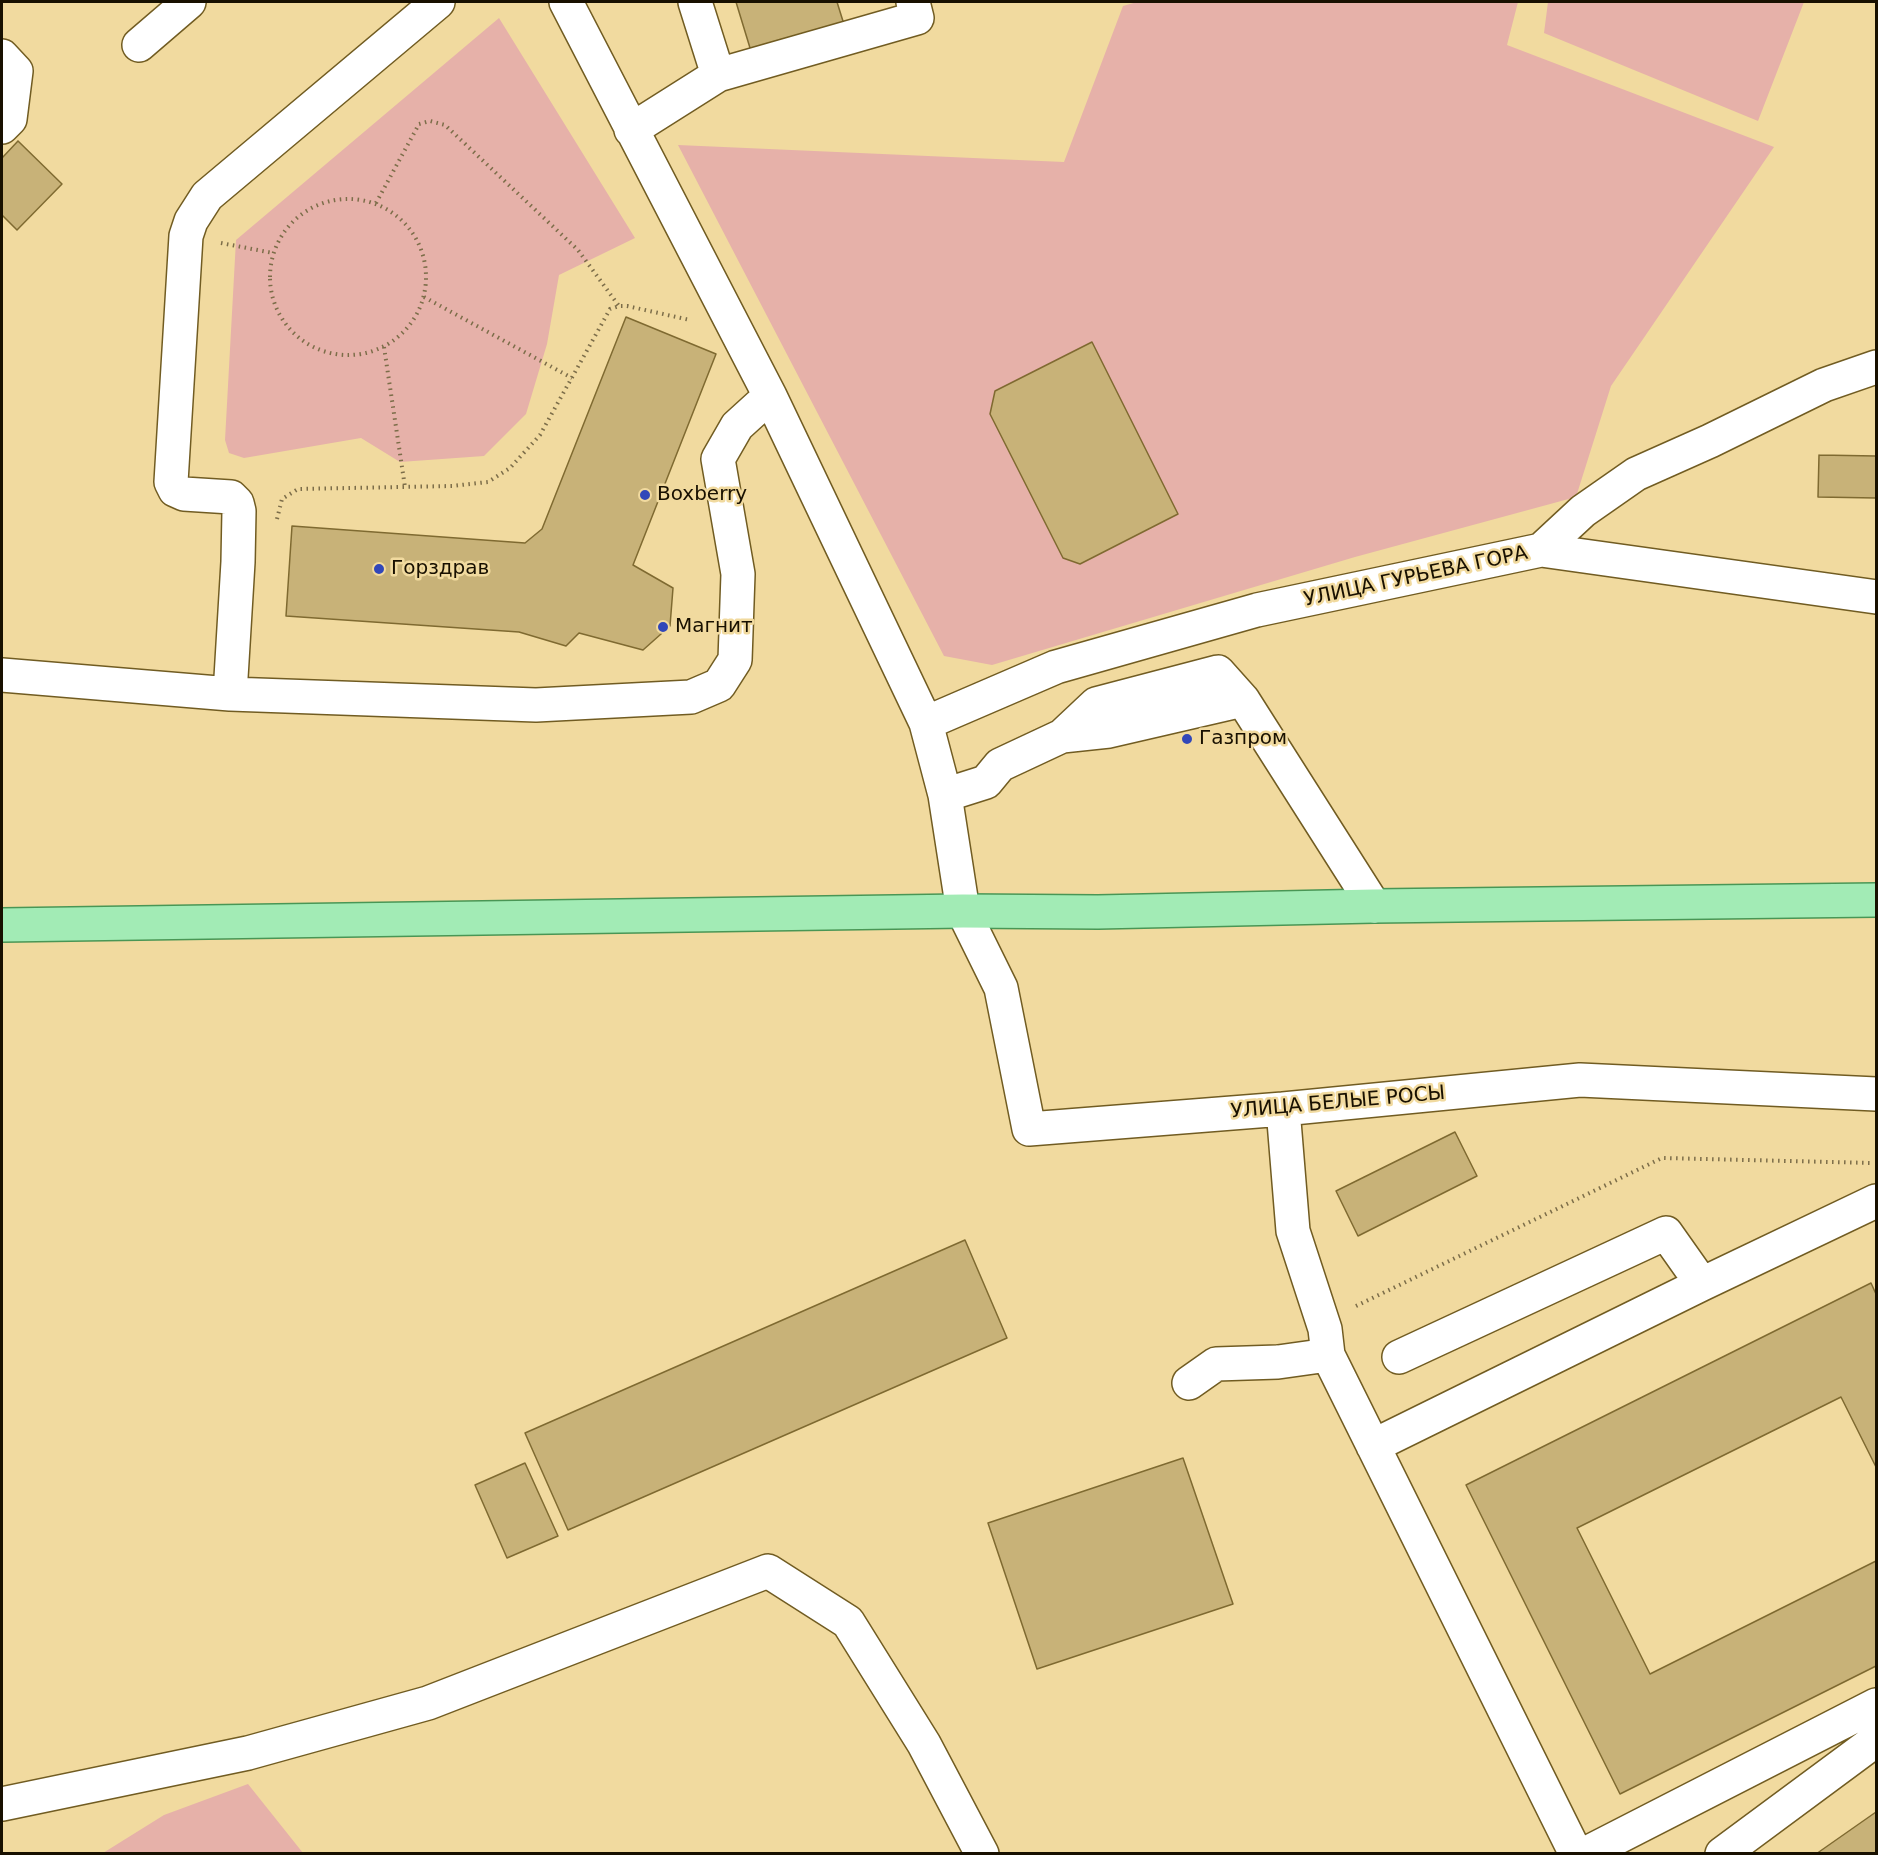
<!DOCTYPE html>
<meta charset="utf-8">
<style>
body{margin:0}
#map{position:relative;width:1878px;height:1855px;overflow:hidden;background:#f1da9f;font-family:"DejaVu Sans",sans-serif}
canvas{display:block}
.frame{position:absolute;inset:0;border:3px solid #181000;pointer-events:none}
</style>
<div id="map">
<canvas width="1878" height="1855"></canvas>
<div class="frame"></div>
</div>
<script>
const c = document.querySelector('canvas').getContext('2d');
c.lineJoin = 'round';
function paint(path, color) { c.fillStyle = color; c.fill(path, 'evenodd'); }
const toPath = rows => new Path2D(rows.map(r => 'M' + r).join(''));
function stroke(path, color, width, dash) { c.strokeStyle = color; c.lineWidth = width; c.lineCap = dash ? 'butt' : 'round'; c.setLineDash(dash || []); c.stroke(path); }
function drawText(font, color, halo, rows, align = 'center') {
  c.font = font + ' "DejaVu Sans",sans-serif'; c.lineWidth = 5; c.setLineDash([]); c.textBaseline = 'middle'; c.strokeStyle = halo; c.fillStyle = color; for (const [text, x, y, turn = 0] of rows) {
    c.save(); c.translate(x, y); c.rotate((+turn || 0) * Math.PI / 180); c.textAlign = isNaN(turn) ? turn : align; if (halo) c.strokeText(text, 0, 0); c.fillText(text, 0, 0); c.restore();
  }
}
paint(toPath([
 [1137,2,1518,2,1507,45,1774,147,1611,386,1576,497,1355,557,992,665,944,656,678,145,1064,162,1123,6],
 [1548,2,1804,2,1758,121,1544,33],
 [499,18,635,238,559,275,547,344,526,414,484,456,400,462,361,438,244,458,229,453,225,440,236,240],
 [248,1784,303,1853,103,1853,164,1815]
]), '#e6b1a9');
const building = toPath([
 [736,2,837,2,847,34,754,61,736,2],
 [18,141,62,184,17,230,2,215,2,158,18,141],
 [626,317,716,354,633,565,673,588,670,626,643,650,579,633,566,646,519,632,286,616,292,526,525,543,542,529,626,317],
 [1092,342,1178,514,1080,564,1063,558,990,414,995,391,1092,342],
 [1819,455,1876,456,1876,498,1818,497,1819,455],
 [1455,1132,1477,1176,1358,1236,1336,1191,1455,1132],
 [965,1240,1007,1338,568,1530,525,1433,965,1240],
 [1871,1283,1876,1294,1876,1467,1841,1397,1577,1528,1650,1674,1876,1561,1876,1666,1620,1794,1466,1485,1871,1283],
 [1183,1458,1233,1604,1037,1669,988,1523,1183,1458],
 [525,1463,558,1536,507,1558,475,1485,525,1463],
 [1876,1812,1876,1854,1816,1854,1876,1812]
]);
paint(building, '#c8b278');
stroke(building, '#7f6a31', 1.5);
const minor = toPath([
 [566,2,770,396,926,723,945,795,963,911,1001,988,1029,1129,1283,1109,1580,1080,1876,1094],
 [695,2,718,75],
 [139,45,189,2],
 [2,56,16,71,10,119,2,127],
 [631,130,718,75,917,18,913,2],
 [1541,550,1876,597],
 [2,675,230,694,536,705,691,697,719,685,735,660,738,574,718,459,737,426,770,396],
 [230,694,238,562,239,511,237,503,231,497,184,494,175,490,171,482,186,236,191,221,207,196,438,2],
 [926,723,1056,667,1257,610,1541,550,1583,511,1636,474,1710,441,1824,385,1876,367],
 [1062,736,1096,704,1218,672,1243,700],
 [945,795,986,782,1000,765,1062,736,1109,731,1243,700,1374,906],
 [1283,1109,1293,1231,1325,1329,1328,1355],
 [1399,1357,1666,1233,1702,1284],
 [1189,1383,1216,1364,1278,1362,1328,1355,1576,1854],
 [1373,1446,1702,1284,1876,1201],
 [2,1804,248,1753,428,1703,768,1571,848,1622,924,1744,982,1854],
 [1585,1854,1876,1705],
 [1722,1854,1876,1740]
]);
const major = toPath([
 [2,925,963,911,1098,912,1374,906,1876,900]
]);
stroke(minor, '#715c22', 36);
stroke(major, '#499655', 36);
stroke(toPath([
 '270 277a78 78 0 1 1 156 0a78 78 0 1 1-156 0Z',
 [376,203,419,124,430,121,445,125,578,250,619,306],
 [221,243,273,253],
 [424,297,572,378],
 [384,347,405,487],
 [277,519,282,499,298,489,452,486,488,482,510,468,540,435,610,309,619,306,627,306,690,320],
 [1356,1306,1662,1158,1873,1163]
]), '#7c6d49', 4, [1.5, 4.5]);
stroke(minor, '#fff', 33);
stroke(major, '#a2ebb5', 33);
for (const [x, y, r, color] of [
 [645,495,6,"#3147b9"],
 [379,569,6,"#3147b9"],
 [663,627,6,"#3147b9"],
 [1187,739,6,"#3147b9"]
]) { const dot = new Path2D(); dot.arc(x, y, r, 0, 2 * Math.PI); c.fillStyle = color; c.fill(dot); stroke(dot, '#f1da9f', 2); }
drawText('20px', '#181000', '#f1da9f', [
 ["Boxberry",657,495],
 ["Горздрав",391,569],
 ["Магнит",675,627],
 ["Газпром",1199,739]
], 'left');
drawText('20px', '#181000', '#f1da9f', [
 ["УЛИЦА ГУРЬЕВА ГОРА",1416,577,-12],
 ["УЛИЦА БЕЛЫЕ РОСЫ",1338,1103,-5]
]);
</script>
